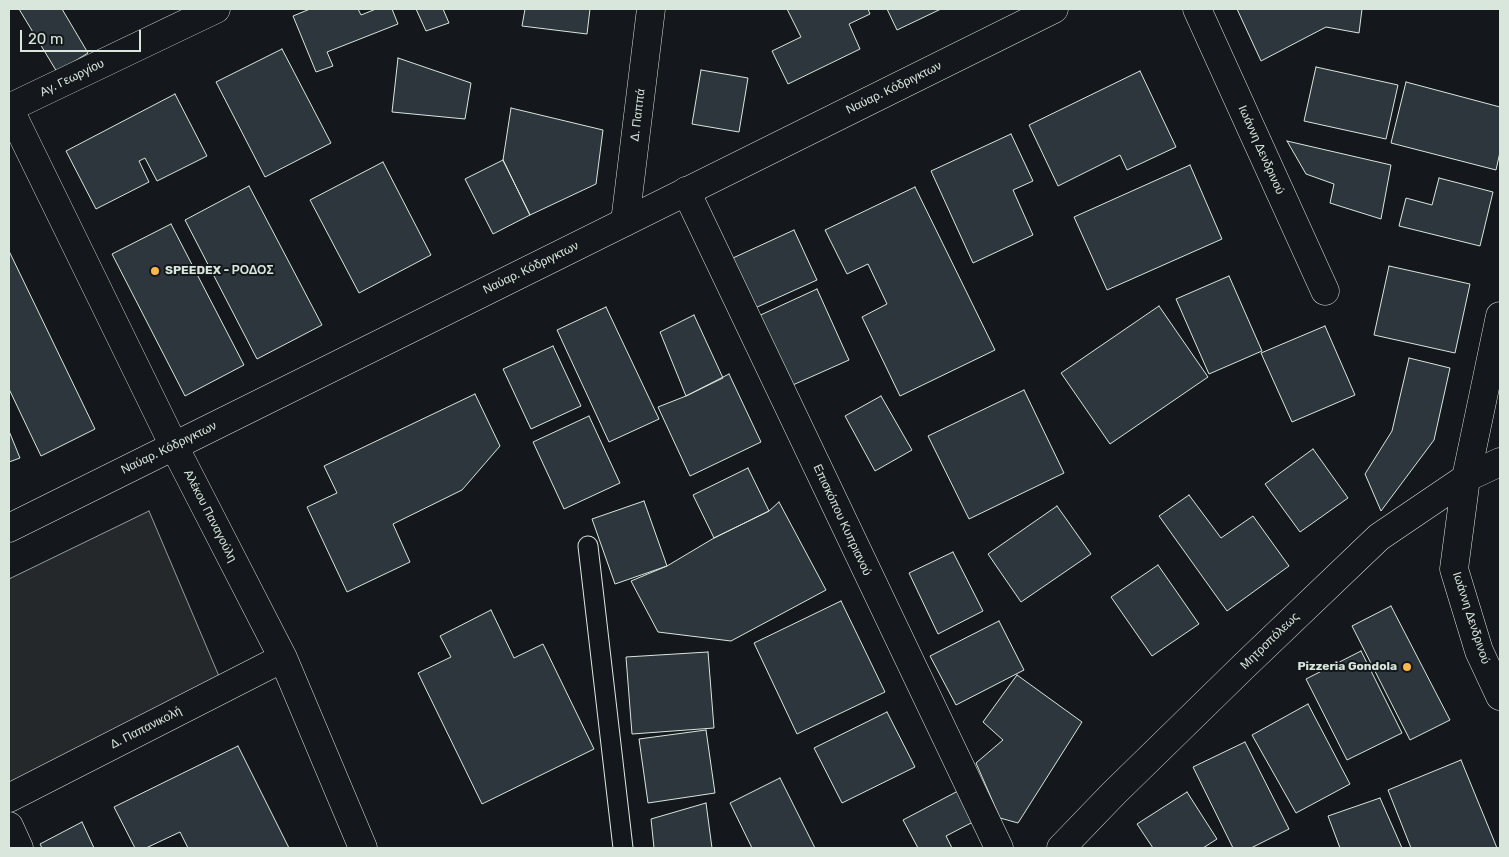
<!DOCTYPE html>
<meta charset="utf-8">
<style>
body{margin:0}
#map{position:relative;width:1509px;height:857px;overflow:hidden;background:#14181c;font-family:Rubik,sans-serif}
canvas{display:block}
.frame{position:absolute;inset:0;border:10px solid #d8e6dc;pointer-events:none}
.scale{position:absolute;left:20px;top:30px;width:121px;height:22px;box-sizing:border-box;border:2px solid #d8e6dc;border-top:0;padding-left:6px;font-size:15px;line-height:18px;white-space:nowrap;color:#d8e6dc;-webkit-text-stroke:4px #14181c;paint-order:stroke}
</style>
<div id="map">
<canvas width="1509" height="857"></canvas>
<div class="frame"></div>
<div class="scale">20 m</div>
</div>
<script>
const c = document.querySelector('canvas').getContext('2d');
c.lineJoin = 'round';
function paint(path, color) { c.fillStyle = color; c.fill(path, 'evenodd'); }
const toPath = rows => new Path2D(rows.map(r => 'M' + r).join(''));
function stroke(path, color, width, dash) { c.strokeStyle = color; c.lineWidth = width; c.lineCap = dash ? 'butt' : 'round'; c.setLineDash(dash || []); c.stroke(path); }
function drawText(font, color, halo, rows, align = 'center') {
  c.font = font + ' Rubik,sans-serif'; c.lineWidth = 4; c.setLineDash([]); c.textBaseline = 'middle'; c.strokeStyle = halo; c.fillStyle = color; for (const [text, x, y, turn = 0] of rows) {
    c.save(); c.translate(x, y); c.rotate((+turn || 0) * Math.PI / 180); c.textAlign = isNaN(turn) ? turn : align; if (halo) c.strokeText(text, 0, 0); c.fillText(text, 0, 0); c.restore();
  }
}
const parking = toPath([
 [149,511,224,688,9,798,9,579,149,511]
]);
paint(parking, '#24282b');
stroke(parking, '#939e99', 1);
const building = toPath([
 [19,9,62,9,88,53,57,72,19,9],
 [310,9,358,9,361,15,376,9,392,9,398,24,327,52,333,66,316,72,293,16,310,9],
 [416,9,443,9,449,23,426,31,416,9],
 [525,9,590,9,587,34,522,26,525,9],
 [787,9,868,9,870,14,849,24,860,49,788,84,772,51,801,37,787,9],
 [887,9,941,9,897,30,887,9],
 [1237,9,1362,9,1359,33,1326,27,1261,61,1237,9],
 [282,49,331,143,265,177,216,82,282,49],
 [398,58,471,83,465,119,392,112,398,58],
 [1316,67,1398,85,1386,139,1304,121,1316,67],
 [701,70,748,78,739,132,692,124,701,70],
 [1140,71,1176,147,1127,170,1120,155,1058,186,1029,125,1140,71],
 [1406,82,1500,107,1500,152,1496,170,1391,143,1406,82],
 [175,94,207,156,157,181,145,158,139,161,149,182,96,209,66,151,175,94],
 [511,108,603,130,596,184,530,215,503,160,511,108],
 [1011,134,1033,181,1013,190,1033,235,973,263,931,171,1011,134],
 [1287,141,1391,165,1381,219,1330,203,1334,184,1306,174,1287,141],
 [503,160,530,215,493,234,465,179,503,160],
 [383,162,431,255,359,293,310,200,383,162],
 [1190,165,1222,239,1107,290,1074,217,1190,165],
 [1439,178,1493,192,1480,246,1399,226,1406,198,1432,205,1439,178],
 [249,186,322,325,257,359,185,220,249,186],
 [915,187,995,350,900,396,862,317,887,304,868,264,847,274,825,230,915,187],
 [171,224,244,365,185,396,112,254,171,224],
 [794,230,817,280,755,308,733,258,794,230],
 [9,251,95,429,41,456,9,389,9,251],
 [1389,266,1470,284,1455,353,1374,335,1389,266],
 [1229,276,1262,351,1209,374,1176,299,1229,276],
 [817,289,849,360,786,388,754,318,817,289],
 [1159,306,1208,377,1110,444,1061,373,1159,306],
 [606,307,659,419,609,442,557,330,606,307],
 [694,315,723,378,686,396,660,332,694,315],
 [1325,326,1355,395,1292,422,1261,353,1325,326],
 [553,346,581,406,531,429,503,369,553,346],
 [1409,358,1450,368,1434,440,1381,511,1365,474,1392,431,1409,358],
 [729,374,761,442,690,476,658,407,686,396,729,374],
 [1024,390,1064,473,969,519,928,436,1024,390],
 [475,394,500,446,462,490,393,524,410,562,347,592,307,507,337,493,324,466,475,394],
 [881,396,912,450,875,471,845,416,881,396],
 [589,416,620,483,564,509,533,442,589,416],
 [9,431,20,458,9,462,9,431],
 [1313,449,1348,498,1300,532,1265,484,1313,449],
 [748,468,769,511,714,538,693,495,748,468],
 [1189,495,1221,538,1253,516,1289,566,1227,611,1159,516,1189,495],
 [644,501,667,566,615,584,592,519,644,501],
 [779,502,826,590,731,641,658,632,631,581,667,566,714,538,769,511,779,502],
 [1057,506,1091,554,1021,602,988,554,1057,506],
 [953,552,983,611,938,634,909,573,953,552],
 [1158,565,1199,624,1152,656,1111,597,1158,565],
 [841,601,885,692,797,734,754,643,841,601],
 [1391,606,1450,720,1410,740,1352,626,1391,606],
 [491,610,514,658,543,644,594,749,482,804,418,673,451,657,440,636,491,610],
 [999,621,1024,670,956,705,930,656,999,621],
 [1361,651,1402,733,1347,760,1306,679,1361,651],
 [708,652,714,728,632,734,626,657,708,652],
 [1017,675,1082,722,1018,823,1000,818,976,763,1003,740,983,722,1017,675],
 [1308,704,1350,784,1296,813,1252,735,1308,704],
 [887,712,915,767,842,803,814,748,887,712],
 [706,730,715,793,648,803,639,739,706,730],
 [1245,742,1289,829,1251,848,1233,848,1193,767,1245,742],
 [238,746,289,848,188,848,180,832,146,848,135,848,114,807,238,746],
 [1461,760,1497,848,1411,848,1388,790,1461,760],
 [780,778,815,848,752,848,730,803,780,778],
 [958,791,973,822,946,836,952,848,918,848,903,820,958,791],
 [1187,792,1217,839,1203,848,1153,848,1137,824,1187,792],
 [1380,798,1402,848,1340,848,1328,816,1380,798],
 [706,803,712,848,654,848,651,819,706,803],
 [82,822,94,848,42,848,40,844,82,822]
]);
paint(building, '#2c363c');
stroke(building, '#d8e6dc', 1);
const lane = toPath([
 [588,546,623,848]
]);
const street = toPath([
 [216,9,9,108,174,446,283,658,363,848],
 [1197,9,1325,291],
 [686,191,999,848],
 [625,222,651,9],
 [9,798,283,658],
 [9,826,19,848],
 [1061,848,1114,793,1244,666,1379,537,1466,478,1500,316]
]);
const secondary = toPath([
 [1500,462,1466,478,1454,569,1479,651,1500,696],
 [9,528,1054,9]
]);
stroke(lane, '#d8e6dc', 21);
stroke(street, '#d8e6dc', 29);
stroke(secondary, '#d8e6dc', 29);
stroke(lane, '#14181c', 19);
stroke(street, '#14181c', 28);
stroke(secondary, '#14181c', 28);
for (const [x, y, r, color] of [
 [155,271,5,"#ffb74d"],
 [1407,667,5,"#ffb74d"]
]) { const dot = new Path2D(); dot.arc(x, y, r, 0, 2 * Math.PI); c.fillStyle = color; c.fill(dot); stroke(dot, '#14181c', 2); }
drawText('12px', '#d8e6dc', '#14181c', [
 ["Αγ. Γεωργίου",72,78,-26],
 ["Ναύαρ. Κόδριγκτων",894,88,-26],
 ["Δ. Παππά",638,115,-83],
 ["Ιωάννη Δενδρινού",1261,150,66],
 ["Ναύαρ. Κόδριγκτων",531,268,-26],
 ["Ναύαρ. Κόδριγκτων",169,448,-26],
 ["Αλέκου Παναγούλη",210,516,63],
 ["Επισκόπου Κυπριανού",842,520,65],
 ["Ιωάννη Δενδρινού",1471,618,72],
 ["Μητροπόλεως",1270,641,-44],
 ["Δ. Παπανικολή",146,728,-27]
]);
drawText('bold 12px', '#d8e6dc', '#14181c', [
 ["SPEEDEX - ΡΟΔΟΣ",165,271],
 ["Pizzeria Gondola",1397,667,"right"]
], 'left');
</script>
